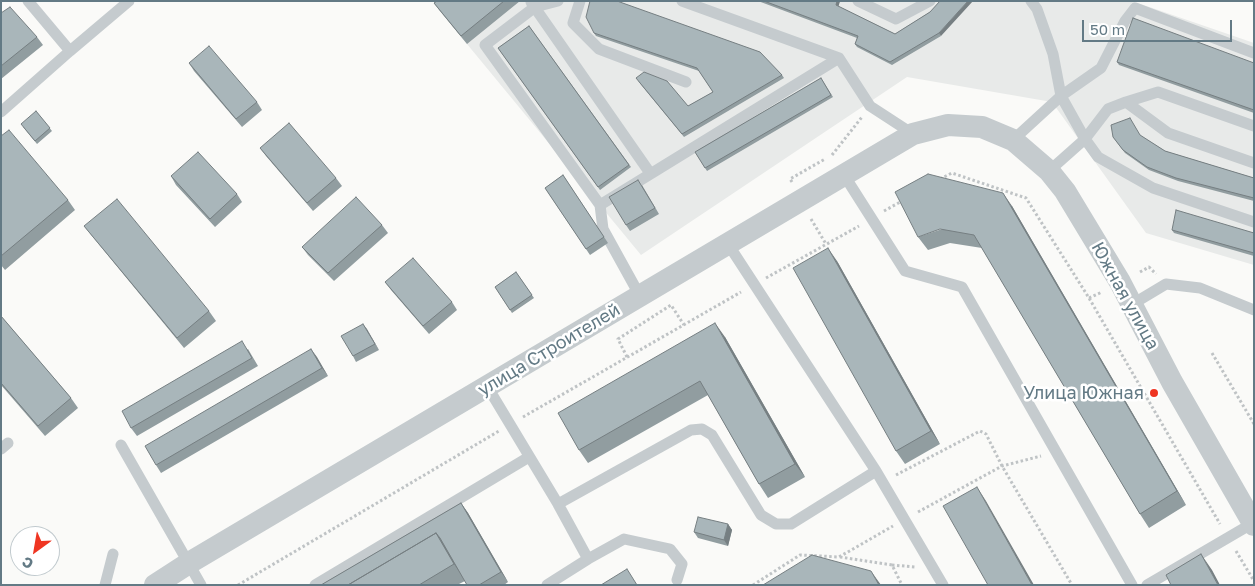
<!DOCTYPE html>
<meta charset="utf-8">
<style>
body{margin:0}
#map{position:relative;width:1255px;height:586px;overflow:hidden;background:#fafaf8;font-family:"Golos Text",sans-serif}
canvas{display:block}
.frame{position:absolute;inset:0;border:2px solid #637a85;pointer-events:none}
.north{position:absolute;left:10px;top:526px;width:50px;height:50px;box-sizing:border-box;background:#fff;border:1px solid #c1cace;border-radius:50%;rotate:212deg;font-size:14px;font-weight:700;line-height:20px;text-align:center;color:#637a85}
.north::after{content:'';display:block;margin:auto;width:18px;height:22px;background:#ef3522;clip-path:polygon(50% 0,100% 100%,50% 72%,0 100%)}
.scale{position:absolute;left:1082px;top:20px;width:150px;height:22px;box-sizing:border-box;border:2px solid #637a85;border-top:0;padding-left:6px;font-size:15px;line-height:18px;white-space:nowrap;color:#637a85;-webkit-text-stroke:4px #fff;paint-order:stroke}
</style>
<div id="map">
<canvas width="1255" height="586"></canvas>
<div class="frame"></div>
<div class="north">С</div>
<div class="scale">50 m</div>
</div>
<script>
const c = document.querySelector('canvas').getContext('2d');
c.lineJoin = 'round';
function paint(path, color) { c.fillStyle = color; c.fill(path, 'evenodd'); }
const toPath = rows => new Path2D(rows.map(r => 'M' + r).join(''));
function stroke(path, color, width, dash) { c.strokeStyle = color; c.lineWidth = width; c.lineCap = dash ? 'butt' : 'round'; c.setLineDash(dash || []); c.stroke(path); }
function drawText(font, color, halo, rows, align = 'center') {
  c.font = font + ' "Golos Text",sans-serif'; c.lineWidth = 5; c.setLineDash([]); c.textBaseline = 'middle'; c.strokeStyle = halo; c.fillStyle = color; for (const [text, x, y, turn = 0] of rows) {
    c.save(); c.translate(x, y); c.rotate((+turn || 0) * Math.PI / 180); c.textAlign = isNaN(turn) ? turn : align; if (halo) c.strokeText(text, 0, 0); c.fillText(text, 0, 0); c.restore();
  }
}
paint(toPath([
 [434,1,1132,1,1254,43,1254,265,1146,233,1052,102,907,77,641,255,434,4]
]), '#e8eae9');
stroke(toPath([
 [832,155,862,117],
 [940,179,952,173,1026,198,1089,298,1220,524],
 [792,182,790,179,825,159],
 [884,211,902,201],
 [811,219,826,244],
 [1140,272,1149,267,1156,274],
 [766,278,859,226],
 [1089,298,1102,292],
 [1212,353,1254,424],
 [627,357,618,339,671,305,684,325],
 [523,417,741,292],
 [896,475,980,431,986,434,1002,466,1072,585],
 [918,512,1002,466,1041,456],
 [1236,551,1254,581],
 [840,557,892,565,902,585],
 [892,565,915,567],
 [238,585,499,431],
 [753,585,800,555,839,557,893,526]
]), '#bfc3c5', 3, [2.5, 2.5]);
stroke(toPath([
 [558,1,535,7,485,45,600,205],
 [580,1,573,23,599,49,686,82],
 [682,1,839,58,870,106,913,134],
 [858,1,896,19,930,1],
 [531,2,650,173],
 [70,51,129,1],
 [1254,53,1135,8,1125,21,1101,68,1061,96,1085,139,1098,157,1153,188,1254,222],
 [1126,102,1158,92,1254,126],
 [1,112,70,51,28,1],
 [1013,140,1061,96,1053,54,1037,9,1031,1],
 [1049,171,1085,139,1108,109,1126,102,1168,133,1254,163],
 [844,175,905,271,962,287,1132,585],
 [728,244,876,471,943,585],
 [640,296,603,229,600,205,839,58],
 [1131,305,1166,284,1200,288,1254,310],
 [487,386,558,504,588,559,547,585],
 [121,445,201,585],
 [1,449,8,443],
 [558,504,691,430,702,429,712,435,761,515,776,524,791,524,876,471],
 [588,559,624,539,670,549,682,564,677,580],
 [105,585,113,554],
 [315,585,529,457],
 [1147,585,1253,523]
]), '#c5cbce', 11);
stroke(toPath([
 [155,585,189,563,913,134,948,125,982,127,1013,140,1049,171,1065,191,1120,282,1172,382,1254,525]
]), '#c5cbce', 22);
paint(toPath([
 [437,1,520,1,467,44,440,11,434,3],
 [758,1,840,1,838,6,895,34,930,12,941,36,892,65,857,47,855,44,857,38],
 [1,13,37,37,43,45,1,79],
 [529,26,631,167,600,190,498,48],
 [594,33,782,75,784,78,684,137,638,81,688,106,713,92,699,71,596,36],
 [1117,62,1254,63,1254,113,1119,65],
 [189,63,257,102,262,110,242,127,194,71],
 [821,78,833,97,707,171,695,152],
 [36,111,52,131,37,144,23,127],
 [1,136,68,200,75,210,5,270,1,265],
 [1141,136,1165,151,1254,178,1254,201,1178,181,1149,170,1125,153,1113,137],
 [260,148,336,178,342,186,313,211,266,156],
 [563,175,608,243,590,255,545,188],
 [171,176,237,194,242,202,215,227,176,185],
 [642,185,659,214,630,231,626,225],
 [1012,206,1186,505,1149,528,1140,514,982,248,950,243,928,250,918,237],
 [382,225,388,233,334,281,308,255,302,247],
 [84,226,209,311,216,321,184,348,92,236],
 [1172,230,1254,233,1254,256,1174,233],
 [837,261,940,444,905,464,896,451],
 [516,272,534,298,512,313,495,287],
 [385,282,452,302,457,310,429,334,391,290],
 [1,316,71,398,78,408,45,436,1,385],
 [363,324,379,350,356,362,353,356],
 [725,337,805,477,768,498,759,484,708,395,588,463,579,450],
 [248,349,258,366,137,436,131,428],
 [311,349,328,376,161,473,156,465],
 [461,503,468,513,508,582,504,585,467,585,465,581,457,585,321,585],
 [728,524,732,530,728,546,698,538,694,532]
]), '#919da0');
paint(toPath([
 [837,1,840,1,838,8,836,5],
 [968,1,973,1,941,36,939,33],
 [1003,193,1012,206,1186,505,1177,491],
 [828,248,837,261,940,444,931,431],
 [715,323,725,337,805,477,795,464],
 [363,324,367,329,379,350,375,344],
 [311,349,317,357,328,376,322,368],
 [977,487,986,501,1034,585,1032,585],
 [461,503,468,513,508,582,501,572],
 [728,524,732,530,728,546,724,540],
 [436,533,447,549,465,580,454,564],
 [1201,554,1212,570,1220,585,1218,585],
 [871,571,881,585,879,585]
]), '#767f82');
const building = toPath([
 [437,1,504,1,461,36,434,3,437,1],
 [590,1,617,1,760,52,782,75,682,134,636,78,644,72,667,81,688,106,713,92,697,68,594,33,586,17,590,1],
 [764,1,837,1,836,5,895,34,930,12,940,1,968,1,939,33,890,62,855,44,858,36,764,1],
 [10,7,37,37,1,66,1,13,10,7],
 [1133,18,1254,63,1254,110,1117,62,1133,18],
 [529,26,629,165,598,187,498,48,529,26],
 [209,46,257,102,236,119,189,63,209,46],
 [821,78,831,95,705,168,695,152,821,78],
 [36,111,50,128,35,141,21,124,36,111],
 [1130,118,1140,135,1165,151,1254,178,1254,198,1176,178,1147,167,1123,150,1113,137,1111,125,1130,118],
 [289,123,336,178,307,203,260,148,289,123],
 [9,130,68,200,1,256,1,136,9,130],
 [198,152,237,194,210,219,171,176,198,152],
 [928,174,1003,193,1177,491,1140,514,974,235,940,229,918,237,895,192,928,174],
 [563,175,604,237,586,249,545,188,563,175],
 [638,180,655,208,626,225,609,197,638,180],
 [356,197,382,225,328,273,302,247,356,197],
 [117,199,209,311,177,338,84,226,117,199],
 [1176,210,1254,233,1254,253,1172,230,1176,210],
 [828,248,931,431,896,451,793,268,828,248],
 [413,258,452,302,423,326,385,282,413,258],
 [516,272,532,295,510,310,495,287,516,272],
 [1,316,71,398,38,426,1,383,1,316],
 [715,323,795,464,759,484,700,381,579,450,558,413,715,323],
 [363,324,375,344,353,356,341,336,363,324],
 [242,341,252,358,131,428,122,411,242,341],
 [311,349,322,368,156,465,145,446,311,349],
 [977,487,1032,585,988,585,943,506,977,487],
 [461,503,501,572,479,585,467,585,440,538,436,533,348,585,321,585,461,503],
 [698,517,728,524,724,540,694,532,698,517],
 [436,533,454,564,419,585,348,585,436,533],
 [1201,554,1218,585,1171,585,1166,575,1201,554],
 [812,555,871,571,879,585,763,585,812,555],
 [627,569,637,585,601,585,627,569]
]);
paint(building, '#a9b6ba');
stroke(building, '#767f82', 1);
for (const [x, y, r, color] of [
 [1154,393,5,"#ef3522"]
]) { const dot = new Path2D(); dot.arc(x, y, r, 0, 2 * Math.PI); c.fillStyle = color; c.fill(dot); stroke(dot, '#fff', 2); }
drawText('18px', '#637a85', '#fff', [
 ["Южная улица",1125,296,61],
 ["улица Строителей",549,350,-31]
]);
drawText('18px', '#637a85', '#fff', [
 ["Улица Южная",1144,393]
], 'right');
</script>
